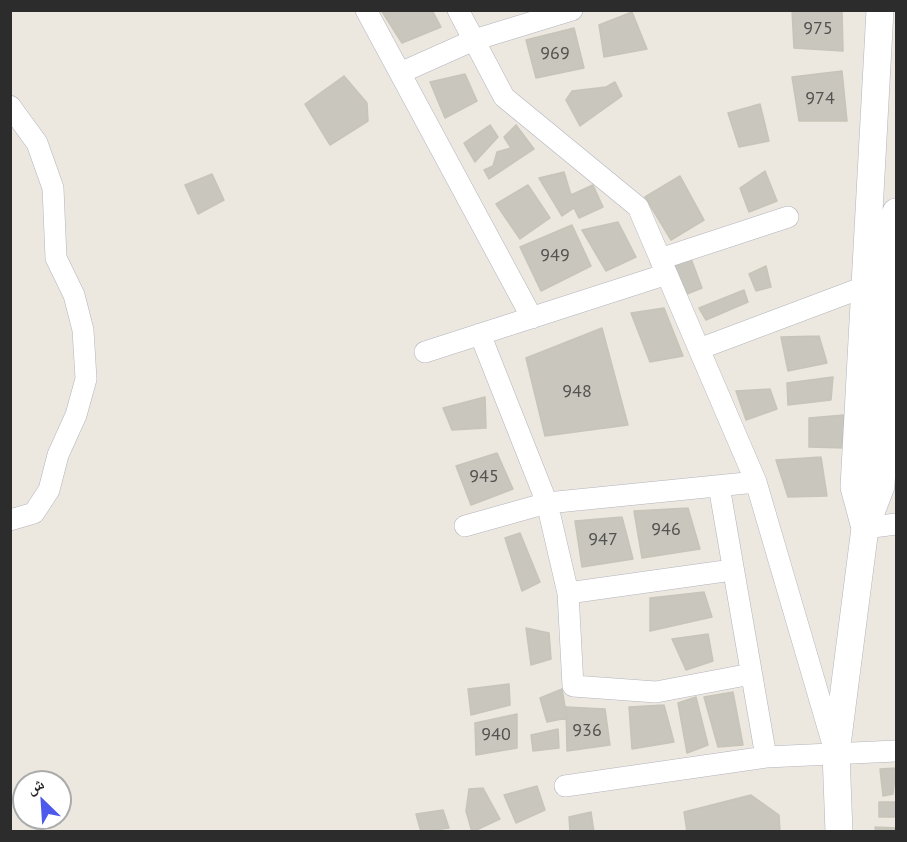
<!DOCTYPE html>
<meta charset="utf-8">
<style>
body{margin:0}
#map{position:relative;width:907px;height:842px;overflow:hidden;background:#ece8df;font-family:"PT Sans","Noto Naskh Arabic",sans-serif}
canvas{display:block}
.frame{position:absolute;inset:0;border:12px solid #2c2c2c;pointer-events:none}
.north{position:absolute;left:12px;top:770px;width:60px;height:60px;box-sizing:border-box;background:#fff;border:2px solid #ababab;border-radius:50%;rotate:335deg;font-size:16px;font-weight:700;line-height:24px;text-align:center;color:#2c2c2c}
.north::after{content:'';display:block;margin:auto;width:21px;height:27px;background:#4c59ec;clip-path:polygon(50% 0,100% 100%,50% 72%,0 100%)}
</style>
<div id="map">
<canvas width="907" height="842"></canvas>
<div class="frame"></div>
<div class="north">ش</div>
</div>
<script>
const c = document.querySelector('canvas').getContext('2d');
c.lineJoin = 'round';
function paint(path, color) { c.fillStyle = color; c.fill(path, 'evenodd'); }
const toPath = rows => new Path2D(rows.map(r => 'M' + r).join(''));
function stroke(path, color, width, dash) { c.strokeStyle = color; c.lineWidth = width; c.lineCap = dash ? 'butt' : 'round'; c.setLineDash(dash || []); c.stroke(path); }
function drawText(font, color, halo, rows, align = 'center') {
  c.font = font + ' "PT Sans",sans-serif'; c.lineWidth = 5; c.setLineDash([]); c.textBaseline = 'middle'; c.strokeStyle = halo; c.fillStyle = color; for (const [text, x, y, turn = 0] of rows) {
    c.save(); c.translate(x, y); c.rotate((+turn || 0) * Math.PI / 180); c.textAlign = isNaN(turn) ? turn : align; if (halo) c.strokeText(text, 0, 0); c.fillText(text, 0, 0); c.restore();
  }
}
const building = toPath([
 [381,10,432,10,441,27,402,43,381,10],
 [792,10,842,10,843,51,794,48,792,10],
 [632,12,647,49,604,57,599,25,632,12],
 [574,28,584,68,536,78,526,40,574,28],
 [842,71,847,121,799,121,792,77,842,71],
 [465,74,477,101,445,118,430,82,465,74],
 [344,76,367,103,368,121,330,145,305,104,344,76],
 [615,82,622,96,580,126,566,100,572,91,606,87,615,82],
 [760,104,769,141,739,147,728,113,760,104],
 [490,125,498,137,475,162,464,143,490,125],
 [516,125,534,149,489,179,484,170,493,166,497,152,511,148,504,137,516,125],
 [765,171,777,201,749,212,740,188,765,171],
 [564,172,571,195,593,185,603,207,579,218,574,208,562,216,539,178,564,172],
 [212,174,224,200,198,214,185,185,212,174],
 [680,176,704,220,671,240,645,197,680,176],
 [528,185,550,218,520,239,496,204,528,185],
 [618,222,636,257,606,271,582,230,618,222],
 [572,225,591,266,541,291,520,247,572,225],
 [690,256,702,288,687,294,674,265,690,256],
 [766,266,771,287,756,291,749,274,766,266],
 [744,290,748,302,706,320,699,308,744,290],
 [664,308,683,356,650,362,631,313,664,308],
 [602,328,628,425,545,436,526,358,602,328],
 [819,336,827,363,788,371,781,337,819,336],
 [833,377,831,400,788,405,787,383,833,377],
 [770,389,777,409,746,420,736,391,770,389],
 [485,397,486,428,452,430,443,408,485,397],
 [844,415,845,448,809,447,809,418,844,415],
 [497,453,513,489,471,505,456,466,497,453],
 [821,457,827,496,788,497,776,460,821,457],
 [688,508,700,549,642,558,634,511,688,508],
 [622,517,633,559,582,567,575,521,622,517],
 [520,533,540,582,522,591,505,538,520,533],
 [704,592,712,617,650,631,650,598,704,592],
 [526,628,549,633,551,659,531,665,526,628],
 [708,634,713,661,686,670,672,639,708,634],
 [509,684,510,705,471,715,468,689,509,684],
 [562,689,567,718,547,722,540,698,562,689],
 [733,692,743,745,718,747,704,697,733,692],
 [696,697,708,745,687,753,678,703,696,697],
 [664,705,674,742,632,749,629,707,664,705],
 [566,707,605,709,610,745,567,751,566,707],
 [517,714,517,748,476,755,475,723,517,714],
 [558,729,559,748,533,751,531,735,558,729],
 [896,768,893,794,883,796,880,769,896,768],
 [537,786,545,810,516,823,504,795,537,786],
 [483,788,500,819,472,832,466,811,469,789,483,788],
 [751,795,779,815,780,832,687,832,684,812,751,795],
 [879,802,896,802,896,817,879,817,879,802],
 [443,810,449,828,421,832,416,814,443,810],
 [591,812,594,832,570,832,569,817,591,812],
 [875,827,896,828,896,832,876,832,875,827]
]);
paint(building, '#c8c6bd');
stroke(building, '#c7c4b9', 1.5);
const minor = toPath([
 [366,10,532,318],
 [458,10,504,97,638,207,756,482,834,748],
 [400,73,474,40,572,10],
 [10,106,37,143,53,188,56,258,74,295,83,330,86,379,76,415,58,455,49,490,34,513,10,520],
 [660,259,788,217],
 [480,334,547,503,568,593,573,686,656,692,751,674],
 [699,349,864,287],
 [425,352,667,274],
 [719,486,766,757],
 [465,526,547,503,756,482],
 [865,528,896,524],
 [568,593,732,570],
 [565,786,766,757,896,751]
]);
const tertiary = toPath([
 [865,528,854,487,880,10],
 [839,832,836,753,865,528,881,486,896,212]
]);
stroke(minor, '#b2b3be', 22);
stroke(tertiary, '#b2b3be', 28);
stroke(minor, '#fff', 21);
stroke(tertiary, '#fff', 27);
drawText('18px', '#535250', null, [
 ["975",818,29],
 ["969",555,54],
 ["974",820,99],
 ["949",555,256],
 ["948",577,392],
 ["945",484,477],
 ["946",666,530],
 ["947",603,540],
 ["936",587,731],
 ["940",496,735]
]);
</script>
